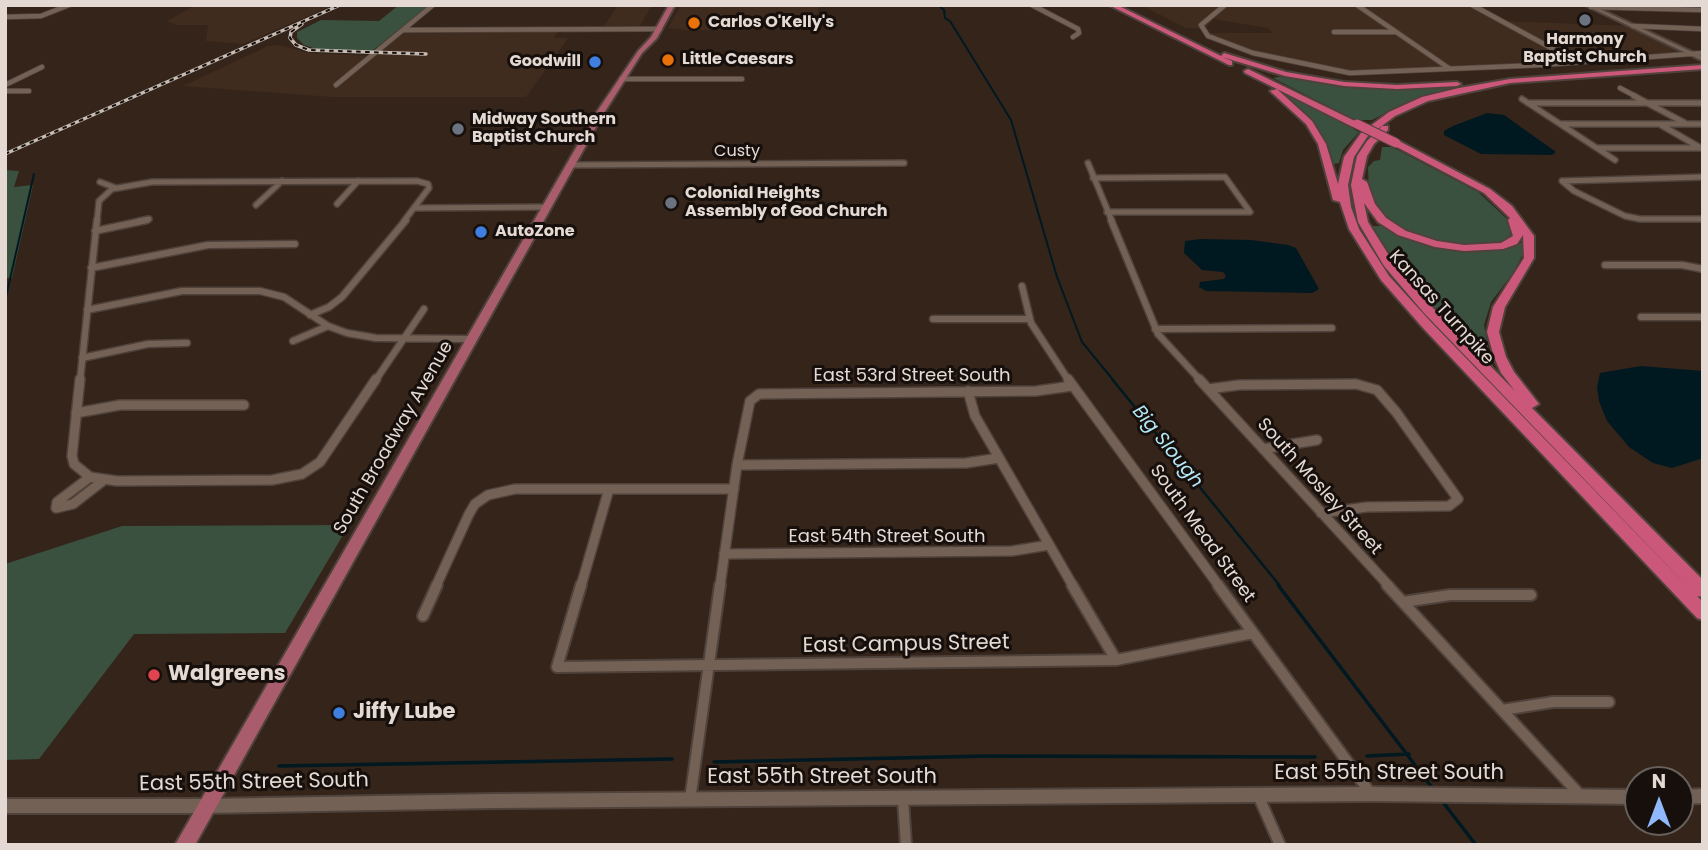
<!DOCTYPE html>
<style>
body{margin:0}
#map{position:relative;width:1708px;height:850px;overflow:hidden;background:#34241a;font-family:Poppins,sans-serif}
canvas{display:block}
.frame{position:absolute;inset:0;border:7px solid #e4dad3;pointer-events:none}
.north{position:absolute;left:1624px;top:766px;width:70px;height:70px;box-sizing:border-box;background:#160f0b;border:2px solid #68605b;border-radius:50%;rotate:0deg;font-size:19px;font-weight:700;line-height:28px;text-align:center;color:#e4dad3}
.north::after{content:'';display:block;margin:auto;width:24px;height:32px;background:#90b8fd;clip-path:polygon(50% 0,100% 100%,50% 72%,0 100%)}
</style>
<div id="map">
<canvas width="1708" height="850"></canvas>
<div class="frame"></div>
<div class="north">N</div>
</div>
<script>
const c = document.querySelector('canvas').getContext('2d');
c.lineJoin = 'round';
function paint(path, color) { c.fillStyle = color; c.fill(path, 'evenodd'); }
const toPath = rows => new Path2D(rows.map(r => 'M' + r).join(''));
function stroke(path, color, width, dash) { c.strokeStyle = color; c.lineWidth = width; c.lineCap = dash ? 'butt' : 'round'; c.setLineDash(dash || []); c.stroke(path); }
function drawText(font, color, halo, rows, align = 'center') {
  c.font = font + ' Poppins,sans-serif'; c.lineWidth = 6; c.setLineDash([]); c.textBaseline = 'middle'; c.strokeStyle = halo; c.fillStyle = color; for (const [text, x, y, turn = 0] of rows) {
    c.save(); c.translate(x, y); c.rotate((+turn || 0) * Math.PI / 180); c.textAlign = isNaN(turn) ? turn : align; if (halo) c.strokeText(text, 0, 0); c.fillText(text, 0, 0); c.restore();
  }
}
paint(toPath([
 [196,5,333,5,243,44,206,41,208,25,176,25,167,21],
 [618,5,652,5,640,26,604,26],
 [681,5,926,5,927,7,819,6,814,30,685,30,668,28],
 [1466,5,1491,19,1503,21,1633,26,1694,55,1498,67,1338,71,1236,47,1207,33,1273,33,1268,28,1213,19,1205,29,1186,28,1143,6],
 [559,29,554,38,568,38,526,97,332,97,183,86,268,46,279,45,308,53,372,56,404,30]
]), '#402c1e');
paint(toPath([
 [399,5,429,5,371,52,323,51,304,45,297,38,297,32,321,20,379,21],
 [1283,76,1368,87,1465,86,1401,105,1372,120,1355,120,1273,78],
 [1280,89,1359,132,1343,150,1339,163,1334,164,1328,145,1316,128,1276,90],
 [1382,147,1392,147,1478,192,1507,219,1512,234,1501,243,1489,246,1448,244,1412,235,1383,218,1369,193,1368,167,1374,161,1380,160],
 [5,170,19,171,14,187,33,185,12,278,5,278],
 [1372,226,1383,226,1416,242,1448,249,1500,251,1523,242,1523,254,1513,273,1491,302,1484,325,1489,352,1477,351,1439,313,1404,275],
 [349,525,285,633,134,634,39,759,5,760,5,564,122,526]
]), '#3a5140');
paint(toPath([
 [1487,113,1504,115,1556,152,1552,155,1481,154,1444,135,1444,131,1453,126],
 [1201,239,1251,240,1288,245,1296,248,1319,289,1312,293,1206,291,1199,287,1200,282,1224,279,1226,276,1223,272,1202,270,1184,253,1185,241],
 [1641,366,1703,371,1703,458,1672,468,1653,463,1629,447,1607,421,1599,401,1597,387,1600,373]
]), '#001921');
stroke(toPath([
 [938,5,944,10,945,18,950,21,1011,120,1057,277,1082,342,1114,381],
 [5,301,34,174]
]), '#001921', 2);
stroke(toPath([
 [1112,379,1280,586]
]), '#001921', 2.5);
stroke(toPath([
 [1278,585,1434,790],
 [1367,756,1409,754],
 [714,762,989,756,1315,757],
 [279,766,672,759],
 [1442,801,1476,845]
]), '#001921', 3.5);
const minorFar4 = toPath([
 [1032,5,1078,29,1079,33,1073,37],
 [1225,5,1201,25,1208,36,1253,53,1350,73,1541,65,1703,53],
 [1357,5,1450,69],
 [1472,5,1577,62],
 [1591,7,1703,10],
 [5,17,41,16,69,5],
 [1633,26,1703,29],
 [404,30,660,29],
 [1334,32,1396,32],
 [621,79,742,79],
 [5,85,42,67],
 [336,85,433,5],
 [1620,88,1637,97],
 [5,91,29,91]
]);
const minorFar3 = toPath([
 [1634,96,1685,123],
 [1522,99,1615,160],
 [1528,103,1703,103],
 [1561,124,1703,124],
 [1661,125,1699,147],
 [1598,148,1703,148],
 [1088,163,1112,221],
 [570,165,904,163],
 [1703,177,1562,181,1574,191,1625,216,1640,219,1703,219],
 [1093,178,1225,177,1250,212,1107,212],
 [100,182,116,188],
 [337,204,358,181],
 [256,205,282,181],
 [415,208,546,207],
 [97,221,99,201,112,189,152,182,417,181,428,184,429,188,404,221],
 [139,221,149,219]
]);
const minorFar2 = toPath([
 [1111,220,1158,334,1201,381],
 [95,231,147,220],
 [1605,265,1682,265,1703,269],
 [91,268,208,245,295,244],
 [1022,286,1031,323,1069,381],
 [87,310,182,291,260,291,284,297,328,326,347,333,376,338,471,339],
 [310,315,329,307,342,297,406,220],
 [1641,317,1703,317],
 [933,319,1030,319],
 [1155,329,1332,328],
 [293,341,328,326],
 [82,358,148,344,187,343],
 [80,381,97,220],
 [375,381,424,309]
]);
const minorFar1 = toPath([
 [80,379,72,456,74,464,90,477,117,481,272,480,302,474,320,462,376,379],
 [1068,379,1219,586],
 [1199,379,1389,586],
 [1208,389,1239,385,1356,384,1377,390,1396,412,1458,499,1449,506,1367,507,1321,513],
 [968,391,975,416,1073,586],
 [76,413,120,405,244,405],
 [1263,449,1317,440],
 [737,465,966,463,999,458],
 [90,477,57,502,56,508,73,504,104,480],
 [724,554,1012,551,1049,545],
 [436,586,469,514,475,504,488,495,515,489,734,489],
 [581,586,609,489],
 [720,586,737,465,750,401,759,394,1036,391,1072,386]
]);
const minor = toPath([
 [581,585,557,667,1116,660,1253,633],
 [1072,585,1116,660],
 [1218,585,1371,794],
 [1387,585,1580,795],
 [1403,602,1450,595,1531,595],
 [423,616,437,585],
 [1502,710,1553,702,1609,702],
 [1258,795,1280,845],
 [903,799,906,845],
 [690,800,720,585]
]);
const tertiary = toPath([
 [1585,5,1591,5,1703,57,1703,61,1585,5],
 [1371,787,1638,790,1638,804,1371,801,494,808,206,813,5,813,5,799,206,799,494,794,1371,787],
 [1703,789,1703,803,1680,804,1680,790,1703,789]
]);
const primary = toPath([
 [669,5,675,5,657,38,642,53,604,113,195,845,175,845,596,113,638,51,651,37,669,5]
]);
const motorway = toPath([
 [1109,5,1117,5,1221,56,1224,53,1286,72,1344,82,1397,85,1457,82,1461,84,1457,86,1397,89,1344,86,1285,76,1222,57,1232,61,1232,65,1229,65,1109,5],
 [1703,65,1703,69,1510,83,1428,101,1395,116,1367,137,1354,157,1348,185,1351,207,1359,229,1389,276,1431,322,1695,594,1424,313,1384,266,1358,222,1351,185,1357,156,1367,141,1382,126,1388,126,1388,130,1374,144,1367,156,1362,179,1367,182,1375,204,1386,218,1406,231,1437,241,1464,245,1501,243,1513,236,1508,220,1510,218,1484,193,1393,145,1393,141,1399,141,1490,189,1512,206,1534,236,1534,258,1505,307,1499,332,1506,357,1514,372,1539,404,1532,408,1703,580,1703,597,1697,596,1703,602,1703,620,1697,618,1423,328,1381,280,1349,229,1340,202,1333,200,1318,144,1306,124,1270,91,1277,89,1312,121,1326,144,1338,184,1344,157,1361,133,1389,112,1422,97,1459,88,1510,79,1703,65],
 [1364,203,1378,222,1398,235,1435,247,1464,251,1503,249,1517,244,1523,235,1524,258,1493,307,1487,332,1494,357,1501,373,1515,391,1432,307,1393,262,1368,222,1364,203],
 [1248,69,1359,123,1360,125,1353,127,1245,73,1244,71,1248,69]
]);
stroke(minorFar4, '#4f423b', 6);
stroke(minorFar3, '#4f423b', 8);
stroke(minorFar2, '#4f423b', 9);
stroke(minorFar1, '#4f423b', 12);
stroke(minor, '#4f423b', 14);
stroke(tertiary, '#4f423b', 4);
stroke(primary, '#4f423b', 4);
stroke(motorway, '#4f423b', 4);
stroke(minorFar4, '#736156', 4.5);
stroke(minorFar3, '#736156', 5);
stroke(minorFar2, '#736156', 6);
stroke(minorFar1, '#736156', 9);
stroke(minor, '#736156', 10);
paint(tertiary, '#736156');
paint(primary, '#a85c6c');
paint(motorway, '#cb587a');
const rail = toPath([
 [302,24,291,32,290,38,296,45,309,50,426,54],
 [5,154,340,5]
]);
stroke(rail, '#c6bbb3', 3.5);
stroke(rail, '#160f0b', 2, [4.5]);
const motorwayBridge = toPath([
 [1357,124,1396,143]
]);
stroke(motorwayBridge, '#4f423b', 11, []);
stroke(motorwayBridge, '#cb587a', 9);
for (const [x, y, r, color] of [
 [1585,20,7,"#6b7280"],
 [694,23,7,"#e8710a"],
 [668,60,7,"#e8710a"],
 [595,62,7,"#3f7fe0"],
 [458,129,7,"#6b7280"],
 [671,203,7,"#6b7280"],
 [481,232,7,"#3f7fe0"],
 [154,675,7,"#e0444e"],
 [339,713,7,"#3f7fe0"]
]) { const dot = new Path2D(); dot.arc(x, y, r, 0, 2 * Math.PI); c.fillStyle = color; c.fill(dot); stroke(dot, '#160f0b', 2.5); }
drawText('bold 16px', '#e4dad3', '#160f0b', [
 ["Carlos O'Kelly's",708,23],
 ["Harmony",1585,40,"center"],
 ["Baptist Church",1585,58,"center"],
 ["Little Caesars",682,60],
 ["Goodwill",581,62,"right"],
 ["Midway Southern",472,120],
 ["Baptist Church",472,138],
 ["Colonial Heights",685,194],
 ["Assembly of God Church",685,212],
 ["AutoZone",495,232]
], 'left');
drawText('16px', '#e4dad3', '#160f0b', [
 ["Custy",737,152]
]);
drawText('18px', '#e4dad3', '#160f0b', [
 ["Kansas Turnpike",1441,308,48],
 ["East 53rd Street South",912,376],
 ["South Broadway Avenue",394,438,-60],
 ["South Mosley Street",1319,487,48],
 ["South Mead Street",1202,534,54],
 ["East 54th Street South",887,537]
]);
drawText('italic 19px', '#b5e8f8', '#160f0b', [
 ["Big Slough",1167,447,51]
]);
drawText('21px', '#e4dad3', '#160f0b', [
 ["East Campus Street",906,645,-1],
 ["East 55th Street South",1389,774],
 ["East 55th Street South",822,778],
 ["East 55th Street South",254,783,-1]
]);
drawText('bold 21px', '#e4dad3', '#160f0b', [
 ["Walgreens",168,675],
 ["Jiffy Lube",353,713]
], 'left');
</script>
